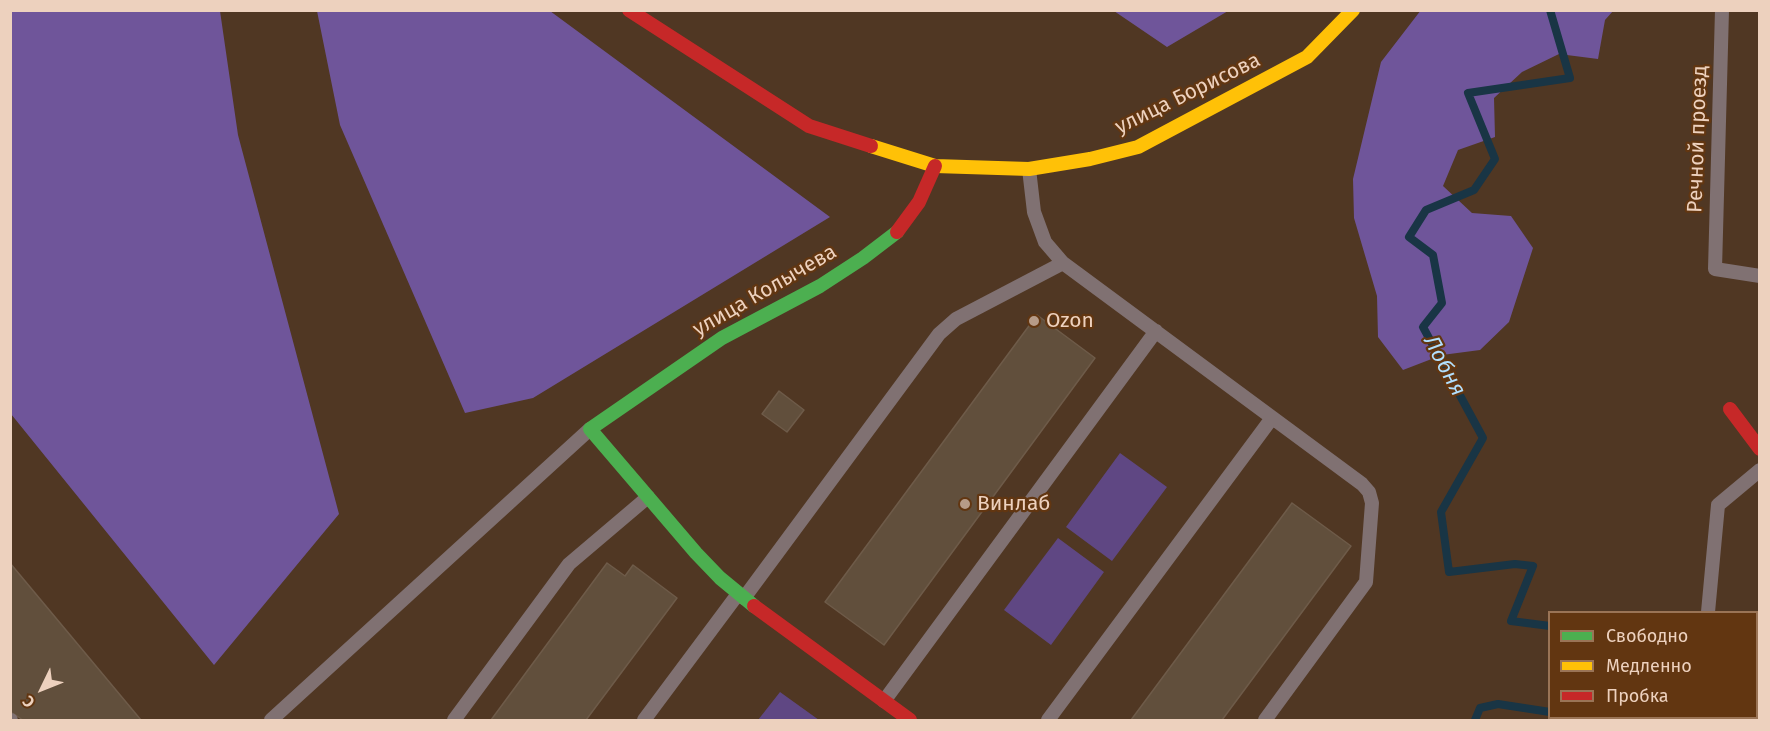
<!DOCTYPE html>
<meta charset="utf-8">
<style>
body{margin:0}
#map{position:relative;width:1770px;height:731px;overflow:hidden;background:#503723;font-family:"Fira Sans",sans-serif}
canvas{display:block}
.frame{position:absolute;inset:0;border:12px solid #edd1be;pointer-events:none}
.legend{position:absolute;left:1548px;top:611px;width:210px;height:108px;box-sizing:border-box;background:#623611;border:2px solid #9a7456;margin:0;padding:8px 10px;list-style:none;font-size:18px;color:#edd1be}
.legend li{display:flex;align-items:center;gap:12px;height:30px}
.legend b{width:30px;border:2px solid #9a7456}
.north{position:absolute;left:12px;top:659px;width:60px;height:60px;-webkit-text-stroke:4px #623611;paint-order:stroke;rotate:227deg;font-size:16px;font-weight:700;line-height:24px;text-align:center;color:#edd1be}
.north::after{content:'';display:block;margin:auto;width:21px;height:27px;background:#edd1be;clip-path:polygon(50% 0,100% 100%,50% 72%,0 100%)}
</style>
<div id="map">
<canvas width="1770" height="731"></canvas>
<div class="frame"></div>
<ul class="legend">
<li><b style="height:8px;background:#4caf50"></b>Свободно</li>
<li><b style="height:8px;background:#ffc107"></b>Медленно</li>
<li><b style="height:8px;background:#c62828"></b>Пробка</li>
</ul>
<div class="north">С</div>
</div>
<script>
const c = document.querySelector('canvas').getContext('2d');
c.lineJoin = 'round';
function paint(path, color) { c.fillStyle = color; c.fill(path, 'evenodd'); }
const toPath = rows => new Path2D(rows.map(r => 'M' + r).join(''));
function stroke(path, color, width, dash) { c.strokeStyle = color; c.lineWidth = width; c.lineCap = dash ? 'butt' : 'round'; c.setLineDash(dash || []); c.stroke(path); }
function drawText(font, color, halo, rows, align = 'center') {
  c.font = font + ' "Fira Sans",sans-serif'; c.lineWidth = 4.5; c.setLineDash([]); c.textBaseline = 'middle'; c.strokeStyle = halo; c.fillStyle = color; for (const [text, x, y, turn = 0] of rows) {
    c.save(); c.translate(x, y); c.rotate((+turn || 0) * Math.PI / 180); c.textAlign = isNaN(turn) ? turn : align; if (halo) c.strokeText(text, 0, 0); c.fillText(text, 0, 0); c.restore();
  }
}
paint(toPath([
 [1120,453,1167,487,1112,561,1066,527],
 [1058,538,1104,572,1051,645,1004,610],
 [780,692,819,720,758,720]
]), '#5f4783');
paint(toPath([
 [1421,10,1613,11,1605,20,1598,59,1559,54,1522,72,1494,98,1495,137,1458,150,1443,186,1472,213,1511,216,1533,248,1509,322,1480,350,1442,355,1403,370,1378,337,1377,296,1354,218,1353,179,1381,62],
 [10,11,220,11,238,135,339,514,214,665,11,414],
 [317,11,550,11,830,217,533,398,465,413,340,125],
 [1114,11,1114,10,1228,11,1167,47]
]), '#6f559a');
stroke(toPath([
 [1550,626,1511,621,1533,566,1515,564,1449,572,1441,512,1483,438,1423,327,1442,303,1433,255,1409,237,1426,210,1474,190,1495,159,1468,93,1570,78,1550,10],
 [1475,720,1480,708,1498,704,1550,712]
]), '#193545', 8);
const building = toPath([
 [1037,315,1095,358,884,645,825,602,1037,315],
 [779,391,804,410,787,432,762,414,779,391],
 [1292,503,1351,546,1222,720,1131,720,1292,503],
 [10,563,141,720,23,720,11,712,10,563],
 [607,563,625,576,633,565,677,598,586,720,491,720,607,563],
 [1699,718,1719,718,1719,720,1698,720,1699,718]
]);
paint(building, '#614f3c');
stroke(building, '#6e5b49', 1.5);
stroke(toPath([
 [1722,10,1715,269,1760,276],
 [1029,169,1034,212,1045,242,1063,263,1362,484,1369,492,1372,503,1366,582,1265,720],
 [744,598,939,334,956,319,1063,263],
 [1708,612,1718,505,1760,470],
 [884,701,1156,331],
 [10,720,11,720],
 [271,720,590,429],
 [454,720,569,564,648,497],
 [644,720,738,594],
 [1048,720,1272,418]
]), '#807172', 14);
stroke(toPath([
 [754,606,720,578,696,553,590,429,722,338,820,286,863,258,897,232]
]), '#4caf50', 14);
stroke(toPath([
 [871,146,935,166,1029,169,1090,159,1138,147,1307,57,1353,10]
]), '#ffc107', 14);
stroke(toPath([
 [629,10,809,126,871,146],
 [897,232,919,202,935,166],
 [1730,409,1760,449],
 [754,606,910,720]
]), '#c62828', 14);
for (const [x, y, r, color] of [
 [1034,321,6,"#b69b88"],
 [965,504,6,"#b69b88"]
]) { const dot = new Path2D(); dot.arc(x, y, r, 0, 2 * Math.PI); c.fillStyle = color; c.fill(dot); stroke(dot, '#623611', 2); }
drawText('21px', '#edd1be', '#623611', [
 ["улица Борисова",1188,94,-26],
 ["Речной проезд",1698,139,-88],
 ["улица Колычева",765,291,-30]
]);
drawText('21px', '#edd1be', '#623611', [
 ["Ozon",1046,321],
 ["Винлаб",977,504]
], 'left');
drawText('italic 22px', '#b1dffd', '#623611', [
 ["Лобня",1444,366,62]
]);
</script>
